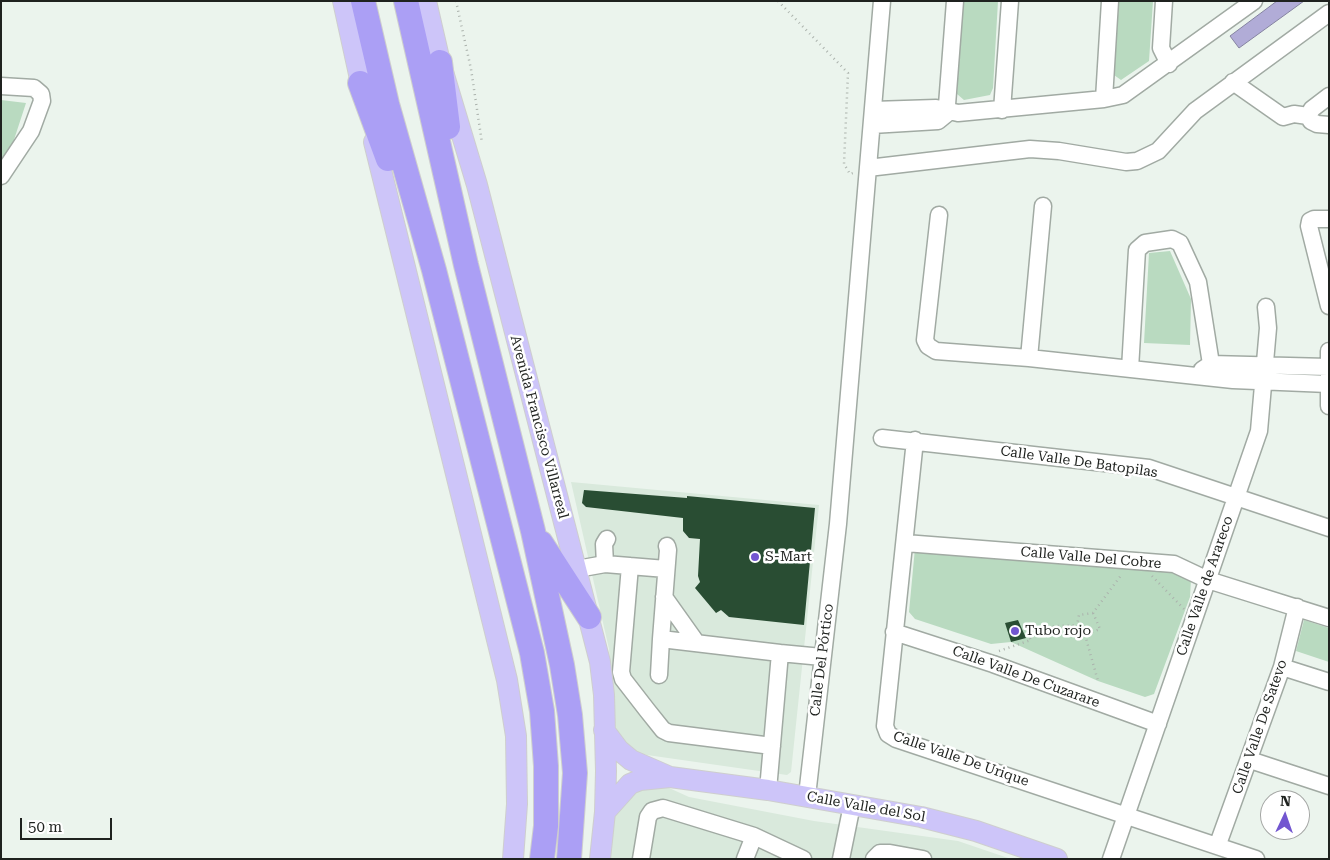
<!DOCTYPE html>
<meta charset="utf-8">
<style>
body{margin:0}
#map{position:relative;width:1330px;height:860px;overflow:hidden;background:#ebf4ed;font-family:"Roboto Serif",serif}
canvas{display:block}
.frame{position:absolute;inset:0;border:2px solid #1f221f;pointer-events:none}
.north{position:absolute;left:1260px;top:790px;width:50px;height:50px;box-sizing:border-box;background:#fff;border:1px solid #a5a7a5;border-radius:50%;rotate:3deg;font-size:14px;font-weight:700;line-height:20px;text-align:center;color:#1f221f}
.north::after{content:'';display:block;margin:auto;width:18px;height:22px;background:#7256d0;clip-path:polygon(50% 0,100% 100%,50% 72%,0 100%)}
.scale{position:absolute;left:20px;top:818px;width:92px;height:22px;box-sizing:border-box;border:2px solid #1f221f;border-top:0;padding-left:6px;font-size:15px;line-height:18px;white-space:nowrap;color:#1f221f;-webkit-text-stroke:4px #fff;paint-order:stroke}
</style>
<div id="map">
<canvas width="1330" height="860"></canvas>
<div class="frame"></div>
<div class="north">N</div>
<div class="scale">50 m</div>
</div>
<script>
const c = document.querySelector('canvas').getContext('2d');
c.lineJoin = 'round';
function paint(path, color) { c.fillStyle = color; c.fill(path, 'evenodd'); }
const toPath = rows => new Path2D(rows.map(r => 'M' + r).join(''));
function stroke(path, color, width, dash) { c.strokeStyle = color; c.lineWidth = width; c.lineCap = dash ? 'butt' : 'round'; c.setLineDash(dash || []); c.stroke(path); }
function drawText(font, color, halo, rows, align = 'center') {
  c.font = font + ' "Roboto Serif",serif'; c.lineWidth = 5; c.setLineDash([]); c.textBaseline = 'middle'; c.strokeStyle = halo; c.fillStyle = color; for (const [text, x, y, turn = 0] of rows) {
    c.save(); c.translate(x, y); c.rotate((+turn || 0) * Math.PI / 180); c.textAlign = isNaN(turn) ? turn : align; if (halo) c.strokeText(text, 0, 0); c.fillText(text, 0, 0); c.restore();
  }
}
paint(toPath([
 [571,482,819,505,791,772,787,775,640,754,616,734,609,649],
 [667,787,689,797,814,821,958,841,1011,859,609,859,615,812,635,790]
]), '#d9e9dc');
paint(toPath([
 [963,1,998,1,993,88,990,95,964,100,957,94],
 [1119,1,1153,1,1149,61,1121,80,1114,75],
 [1,100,26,103,10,152,1,162],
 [1170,251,1191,299,1190,345,1144,343,1149,253],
 [915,548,1166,570,1191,579,1190,597,1154,694,1145,697,1098,681,1011,642,991,644,915,619,909,612],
 [1304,620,1329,628,1329,662,1296,651]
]), '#b9dac0');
const water = toPath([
 [1277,1,1304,1,1239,48,1230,36,1277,1]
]);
paint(water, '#b1acd7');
stroke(water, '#8583a0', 1);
paint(toPath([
 [584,490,687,498,687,496,815,508,804,625,729,617,721,610,716,613,695,588,700,582,698,576,700,539,689,538,683,531,683,518,586,507,582,503],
 [1018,620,1026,638,1011,642,1005,623]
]), '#294d33');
const minor = toPath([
 [1164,1,1161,48,1169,64],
 [1233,82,1283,117,1294,114,1308,116],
 [1,86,34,88,41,94,42,101,31,131,1,176],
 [1104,99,1110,1],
 [873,110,936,108,958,113,1104,99,1123,95,1254,1],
 [1002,110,1010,1],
 [949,112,947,105,955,1],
 [1308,116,1312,109,1329,96],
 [1308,116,1311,121,1317,124,1329,125],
 [872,125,938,121,949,112],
 [868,168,1030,149,1059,151,1126,162,1137,161,1158,151,1195,111,1329,13],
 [939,215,925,340,928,346,936,351,1029,358,1233,380,1328,384],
 [1329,219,1314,219,1310,221,1309,226,1329,306],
 [1329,351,1329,406],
 [1029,358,1043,206],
 [1130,369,1137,250,1145,243,1172,239,1180,243,1198,282,1211,364,1208,377],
 [1202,370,1211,364,1328,367],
 [882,438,1149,468,1329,528],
 [915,440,885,726,888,734,896,739,1256,859],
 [905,543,1174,564,1208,580,1329,618],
 [605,564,604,544,607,539],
 [630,566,621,672,623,679,647,710,663,730,669,733,772,746],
 [577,569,605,564,666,569],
 [664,597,696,642],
 [894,632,993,664,1158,724],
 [661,639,668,550,667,546],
 [780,653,822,657],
 [1282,667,1329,682],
 [659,675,661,639,780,653,768,790],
 [1250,760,1329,786],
 [807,796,838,524,882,1],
 [1218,844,1282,667,1297,607],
 [641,859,648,817,652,811,663,808,754,836,803,859],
 [745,859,754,836],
 [841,859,852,805],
 [874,859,880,853,890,853,923,859],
 [1111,859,1259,431,1268,328,1266,307]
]);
const major = toPath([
 [343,1,364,97],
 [426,1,440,62,477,185,600,662,604,695,606,771,605,812,600,859],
 [374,142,507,680,516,736,517,804,513,859],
 [604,730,619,750,631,760,670,777],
 [605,812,630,784,640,780,670,777,768,790,921,817,976,831,1057,859]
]);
const highway = toPath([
 [363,1,387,104,434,270,532,653,542,711,546,766,546,826,542,859],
 [406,1,466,265,533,531,562,665,570,715,575,773,569,859],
 [440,62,448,127],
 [360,83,388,159],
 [541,543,589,617]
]);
stroke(minor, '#a1aaa3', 19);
stroke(major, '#cecece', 22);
stroke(highway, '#cecece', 26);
stroke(toPath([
 [456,1,471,69,482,143],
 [778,1,848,73,844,164,850,174,853,173],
 [1152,576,1184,609],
 [1093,613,1100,629,1085,635,1077,625,1079,615,1093,613,1122,574],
 [1085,635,1098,681],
 [999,651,1031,640,1025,628,1077,625]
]), '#abb2ac', 2.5, [1, 4]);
stroke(minor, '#fff', 16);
stroke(major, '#cdc5f9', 20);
stroke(highway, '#ab9ff5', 24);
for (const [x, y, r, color] of [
 [755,557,5,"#7256d0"],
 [1015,631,5,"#7256d0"]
]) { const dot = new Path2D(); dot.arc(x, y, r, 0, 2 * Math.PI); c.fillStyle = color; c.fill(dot); stroke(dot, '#fff', 2); }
drawText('14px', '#1f221f', '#fff', [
 ["Avenida Francisco Villarreal",539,427,75],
 ["Calle Valle De Batopilas",1079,462,8],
 ["Calle Valle Del Cobre",1091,558,5],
 ["Calle Valle de Arareco",1205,586,-71],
 ["Calle Del Pórtico",822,660,-83],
 ["Calle Valle De Cuzarare",1026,677,20],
 ["Calle Valle De Satevo",1260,727,-71],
 ["Calle Valle De Urique",961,759,19],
 ["Calle Valle del Sol",866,807,10]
]);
drawText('14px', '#1f221f', '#fff', [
 ["S-Mart",765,557],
 ["Tubo rojo",1025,631]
], 'left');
</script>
